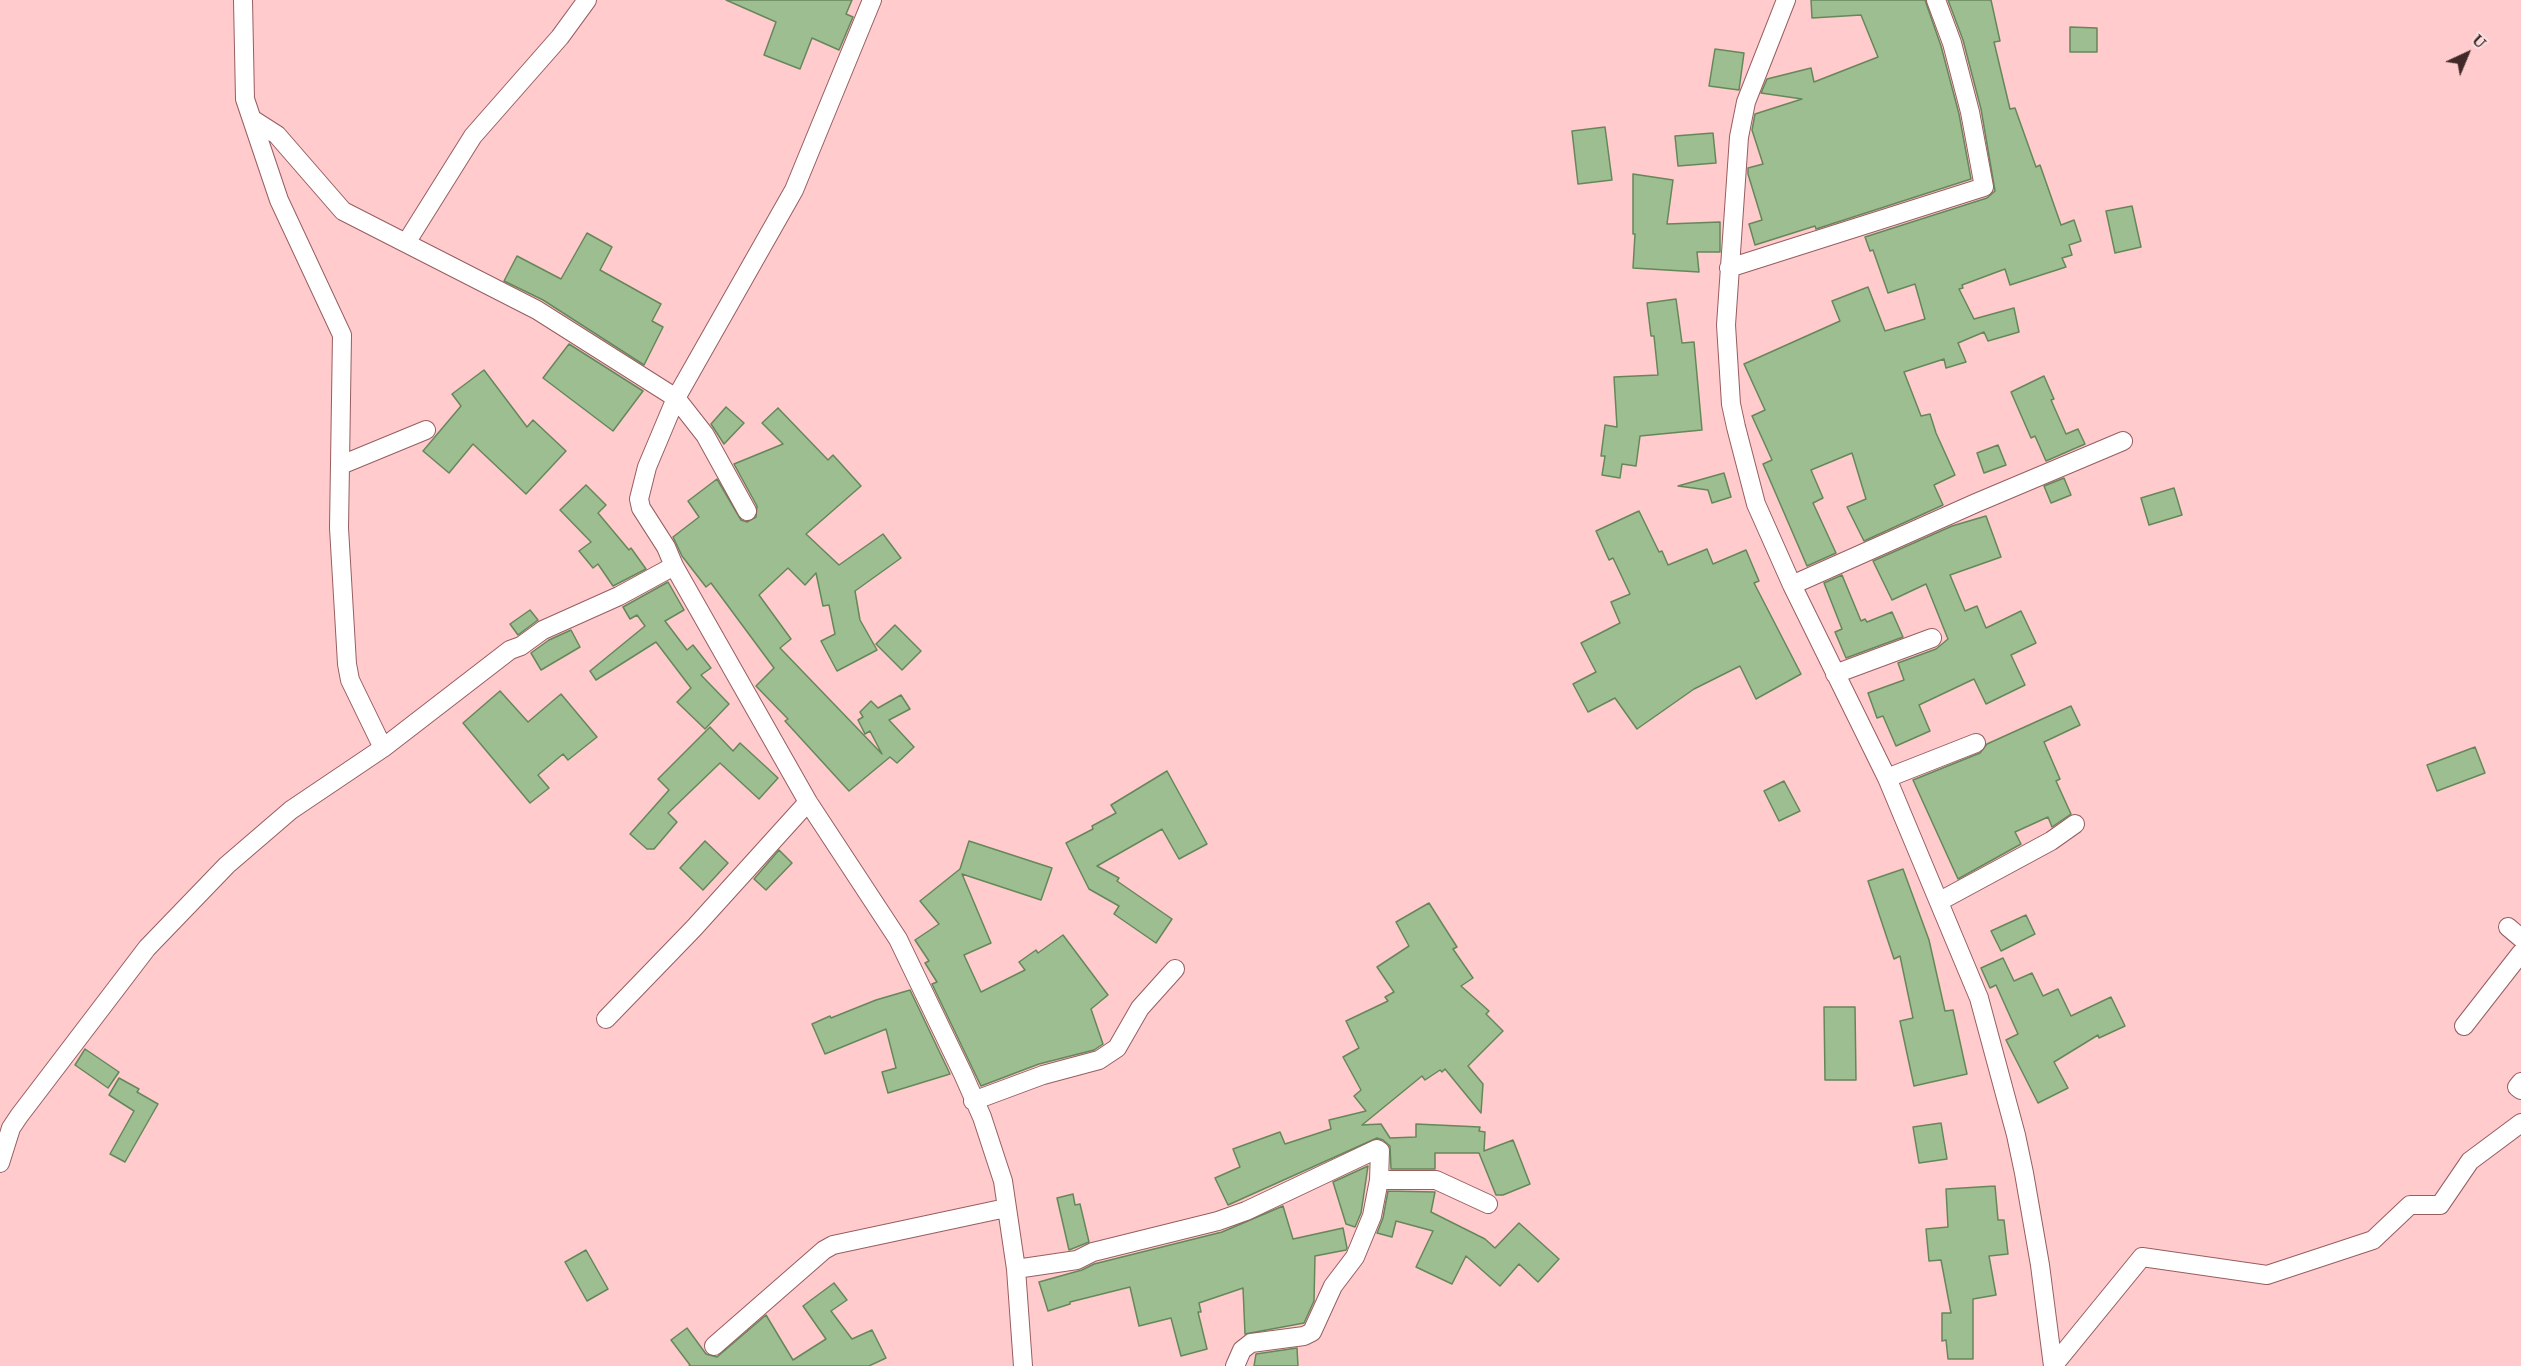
<!DOCTYPE html>
<style>
body{margin:0}
#map{position:relative;width:2521px;height:1366px;overflow:hidden;background:#ffcbcc;font-family:"PT Serif",serif}
canvas{display:block}
.north{position:absolute;left:2437px;top:24px;width:60px;height:60px;-webkit-text-stroke:4px #fae0e0;paint-order:stroke;rotate:44deg;font-size:16px;font-weight:700;line-height:24px;text-align:center;color:#412829}
.north::after{content:'';display:block;margin:auto;width:21px;height:27px;background:#412829;clip-path:polygon(50% 0,100% 100%,50% 72%,0 100%)}
</style>
<div id="map">
<canvas width="2521" height="1366"></canvas>
<div class="north">U</div>
</div>
<script>
const c = document.querySelector('canvas').getContext('2d');
c.lineJoin = 'round';
function paint(path, color) { c.fillStyle = color; c.fill(path, 'evenodd'); }
const toPath = rows => new Path2D(rows.map(r => 'M' + r).join(''));
function stroke(path, color, width, dash) { c.strokeStyle = color; c.lineWidth = width; c.lineCap = dash ? 'butt' : 'round'; c.setLineDash(dash || []); c.stroke(path); }
const building = toPath([
 [726,0,852,0,846,14,853,17,839,50,812,38,800,69,764,55,776,22,726,0],
 [1811,0,1925,0,1941,46,1959,114,1971,179,1816,229,1815,226,1755,245,1749,224,1762,220,1748,174,1748,168,1763,164,1752,130,1755,114,1802,99,1761,93,1767,79,1811,68,1814,82,1878,57,1861,15,1812,18,1811,0],
 [1948,0,1991,0,2000,41,1994,42,2010,109,2015,108,2036,167,2040,165,2061,225,2074,220,2081,241,2069,245,2072,255,2062,258,2066,267,2010,285,2005,269,1962,285,1963,288,1959,289,1974,319,2014,308,2019,332,1988,341,1984,332,1958,343,1966,362,1946,368,1944,359,1904,372,1921,416,1930,414,1936,433,1955,475,1934,485,1943,505,1864,541,1847,507,1866,499,1852,453,1811,470,1823,498,1813,503,1836,553,1807,566,1763,464,1772,460,1752,416,1765,410,1744,364,1840,321,1832,301,1868,287,1885,331,1925,319,1915,284,1888,293,1873,250,1870,251,1865,237,1987,198,1995,191,1981,109,1963,40,1948,0],
 [2070,27,2097,28,2097,52,2070,52,2070,27],
 [1715,49,1744,53,1739,90,1709,86,1715,49],
 [1605,127,1612,180,1578,184,1572,131,1605,127],
 [1713,133,1716,163,1678,166,1675,136,1713,133],
 [1633,174,1673,180,1667,224,1720,222,1720,252,1697,252,1699,272,1633,268,1635,234,1633,234,1633,174],
 [2132,206,2141,247,2115,253,2106,211,2132,206],
 [587,233,612,247,600,270,661,304,652,321,663,327,644,365,543,300,504,281,517,256,561,279,587,233],
 [1676,299,1682,343,1694,342,1702,430,1640,436,1636,466,1622,464,1620,478,1602,475,1605,456,1601,456,1605,425,1617,427,1614,377,1658,375,1654,336,1651,336,1647,303,1676,299],
 [569,344,643,391,613,431,543,378,569,344],
 [484,370,527,427,533,420,566,451,526,494,473,444,449,473,423,451,461,406,452,394,484,370],
 [2044,376,2054,399,2051,400,2066,434,2078,429,2085,444,2046,461,2035,436,2031,438,2011,392,2044,376],
 [726,407,744,423,724,444,711,424,726,407],
 [778,408,828,460,833,455,861,486,806,534,839,565,883,534,901,558,855,591,860,620,877,650,837,671,821,641,835,634,829,605,823,606,816,573,805,585,788,568,759,595,791,639,780,648,882,754,870,731,865,734,858,720,863,717,860,712,871,701,878,708,901,695,910,709,889,720,914,747,897,763,890,757,849,791,785,721,788,719,756,686,774,668,711,583,706,587,682,556,673,537,699,517,688,501,717,479,741,520,747,522,756,517,757,506,734,464,783,444,762,423,778,408],
 [1998,445,2006,465,1984,473,1977,453,1998,445],
 [1724,473,1731,497,1712,503,1708,490,1678,486,1724,473],
 [2064,478,2071,495,2051,503,2044,486,2064,478],
 [586,485,606,505,598,513,629,550,631,548,646,569,613,586,598,564,593,568,579,551,591,542,560,510,586,485],
 [2174,488,2182,515,2149,525,2141,498,2174,488],
 [1639,511,1659,552,1662,551,1668,565,1707,549,1713,564,1746,550,1759,581,1754,583,1801,674,1756,699,1740,666,1694,689,1637,729,1615,698,1588,712,1573,684,1596,672,1581,643,1620,623,1611,602,1630,594,1613,558,1609,560,1596,531,1639,511],
 [1986,516,2001,557,1950,575,1965,611,1977,606,1986,628,2021,611,2036,643,2011,655,2025,685,1986,704,1974,679,1919,705,1930,731,1896,746,1883,716,1877,718,1868,693,1904,680,1898,663,1936,649,1948,639,1926,584,1892,600,1873,561,1952,526,1986,516],
 [1842,575,1861,621,1865,619,1867,622,1892,612,1903,637,1846,658,1835,632,1842,629,1824,583,1842,575],
 [668,582,684,610,665,621,687,650,693,645,711,668,701,675,729,704,705,729,677,702,691,688,656,642,596,680,590,671,645,626,637,615,630,619,623,607,668,582],
 [530,610,538,620,518,635,510,624,530,610],
 [895,625,921,651,902,670,876,644,895,625],
 [571,630,580,647,541,670,531,653,549,640,571,630],
 [500,691,528,722,561,694,597,737,568,760,563,754,538,775,549,788,530,803,463,723,500,691],
 [2071,706,2080,725,2044,742,2060,779,2056,781,2071,814,2052,827,2048,817,2015,832,2021,844,1958,879,1913,780,1980,753,1987,744,2071,706],
 [710,727,733,751,740,743,778,778,759,799,720,763,668,813,677,822,654,849,647,849,630,834,669,790,658,779,710,727],
 [2475,747,2485,773,2437,791,2427,765,2475,747],
 [1167,771,1207,844,1179,859,1162,829,1097,866,1119,878,1117,881,1172,919,1156,943,1114,914,1119,906,1089,889,1066,843,1093,829,1092,826,1116,813,1111,805,1167,771],
 [1784,781,1800,811,1779,821,1764,791,1784,781],
 [705,841,728,863,703,890,680,868,705,841],
 [969,841,1052,868,1041,900,962,874,991,943,964,955,981,992,1025,970,1019,962,1036,950,1038,953,1063,935,1108,995,1091,1009,1103,1044,1094,1050,1039,1064,981,1086,932,984,937,982,925,963,929,961,915,940,939,924,920,901,960,869,969,841],
 [779,850,792,863,766,890,754,879,779,850],
 [1903,869,1929,940,1945,1011,1953,1010,1967,1074,1914,1086,1900,1021,1913,1018,1900,956,1894,959,1868,881,1903,869],
 [1429,903,1457,947,1453,949,1473,978,1461,986,1489,1011,1486,1014,1503,1031,1468,1066,1483,1084,1481,1113,1445,1069,1442,1072,1440,1070,1425,1080,1422,1076,1362,1125,1381,1124,1390,1138,1416,1137,1416,1124,1480,1127,1479,1131,1485,1132,1484,1151,1513,1140,1530,1184,1503,1195,1496,1195,1479,1153,1435,1153,1435,1169,1391,1169,1390,1146,1383,1140,1377,1138,1228,1205,1215,1178,1240,1167,1233,1149,1280,1132,1285,1144,1331,1129,1329,1120,1366,1111,1354,1096,1361,1090,1343,1057,1359,1048,1346,1021,1388,1001,1385,997,1394,992,1377,967,1409,946,1396,922,1429,903],
 [2026,915,2035,934,2001,951,1991,931,2026,915],
 [2003,958,2014,981,2032,973,2043,996,2058,989,2071,1016,2111,997,2125,1026,2099,1038,2098,1035,2054,1062,2068,1088,2038,1103,2006,1040,2018,1034,1996,985,1990,988,1981,968,2003,958],
 [910,990,950,1074,888,1093,882,1072,896,1068,886,1029,825,1054,812,1024,830,1016,831,1018,876,1000,910,990],
 [1824,1007,1855,1007,1856,1080,1825,1080,1824,1007],
 [85,1049,119,1072,108,1088,75,1065,85,1049],
 [119,1078,139,1089,137,1092,158,1104,125,1162,110,1154,134,1111,109,1095,119,1078],
 [1941,1123,1947,1159,1919,1163,1913,1127,1941,1123],
 [1368,1166,1361,1213,1355,1227,1346,1224,1333,1182,1368,1166],
 [1995,1186,1998,1220,2004,1220,2008,1254,1989,1256,1996,1295,1973,1299,1973,1359,1948,1359,1946,1340,1942,1341,1942,1313,1951,1313,1941,1260,1929,1261,1926,1229,1948,1227,1946,1189,1995,1186],
 [1388,1191,1435,1192,1431,1212,1485,1239,1495,1248,1519,1223,1559,1259,1538,1282,1519,1264,1500,1286,1466,1256,1452,1284,1416,1267,1433,1231,1396,1221,1392,1237,1377,1233,1383,1218,1388,1191],
 [1073,1194,1075,1205,1080,1204,1089,1242,1069,1250,1057,1198,1073,1194],
 [1283,1206,1293,1239,1343,1228,1347,1248,1346,1250,1315,1256,1314,1301,1304,1323,1245,1334,1243,1288,1199,1303,1201,1312,1198,1312,1207,1349,1181,1356,1171,1318,1139,1326,1130,1287,1070,1302,1070,1304,1048,1311,1039,1282,1082,1270,1094,1264,1222,1232,1283,1206],
 [586,1250,608,1289,587,1301,565,1262,586,1250],
 [834,1283,847,1300,831,1311,852,1339,872,1330,886,1358,869,1366,689,1366,690,1365,671,1340,687,1328,706,1354,717,1357,766,1315,793,1360,826,1339,803,1306,834,1283],
 [1297,1348,1298,1366,1254,1366,1256,1354,1297,1348]
]);
paint(building, '#9cbe90');
stroke(building, '#67875b', 1.5);
const minor = toPath([
 [243,0,245,99,279,200,342,335,339,528,347,664,350,680,383,748],
 [872,0,794,190,676,398,647,467,639,499,641,508,666,547,674,566,808,802,898,939,963,1074,982,1117,1003,1181,1016,1269,1023,1366],
 [1786,0,1746,102,1739,137,1726,325,1731,404,1736,427,1756,504,1792,585,1887,778,1979,998,2016,1135,2024,1173,2040,1265,2053,1366],
 [252,119,277,135,343,211,537,310,676,398,705,435,747,511],
 [406,243,473,136,560,37,587,0],
 [1729,268,1984,187,1970,112,1952,43,1936,0],
 [341,465,426,430],
 [1792,585,1976,503,2123,441],
 [1835,674,1932,638],
 [1887,778,1976,743],
 [1940,901,2051,841,2075,824],
 [2508,927,2521,938],
 [606,1019,694,928,808,802],
 [2464,1026,2521,953],
 [2521,1082,2517,1087,2521,1090],
 [973,1101,1043,1075,1099,1060,1117,1048,1140,1008,1175,969],
 [0,1163,11,1128,19,1116,147,948,227,865,291,810,383,748,510,650,521,646,543,630,619,596,674,566],
 [1379,1180,1436,1180,1488,1204],
 [1016,1269,1077,1260,1093,1252,1218,1221,1246,1211,1377,1149,1380,1151,1379,1180,1372,1216,1355,1257,1333,1286,1312,1332,1304,1336,1251,1343,1242,1350,1235,1366],
 [714,1346,824,1250,833,1245,1006,1208],
 [2053,1366,2142,1257,2267,1275,2373,1240,2410,1205,2440,1205,2470,1161,2521,1123]
]);
stroke(minor, '#975e60', 20);
stroke(minor, '#fff', 18);
</script>
